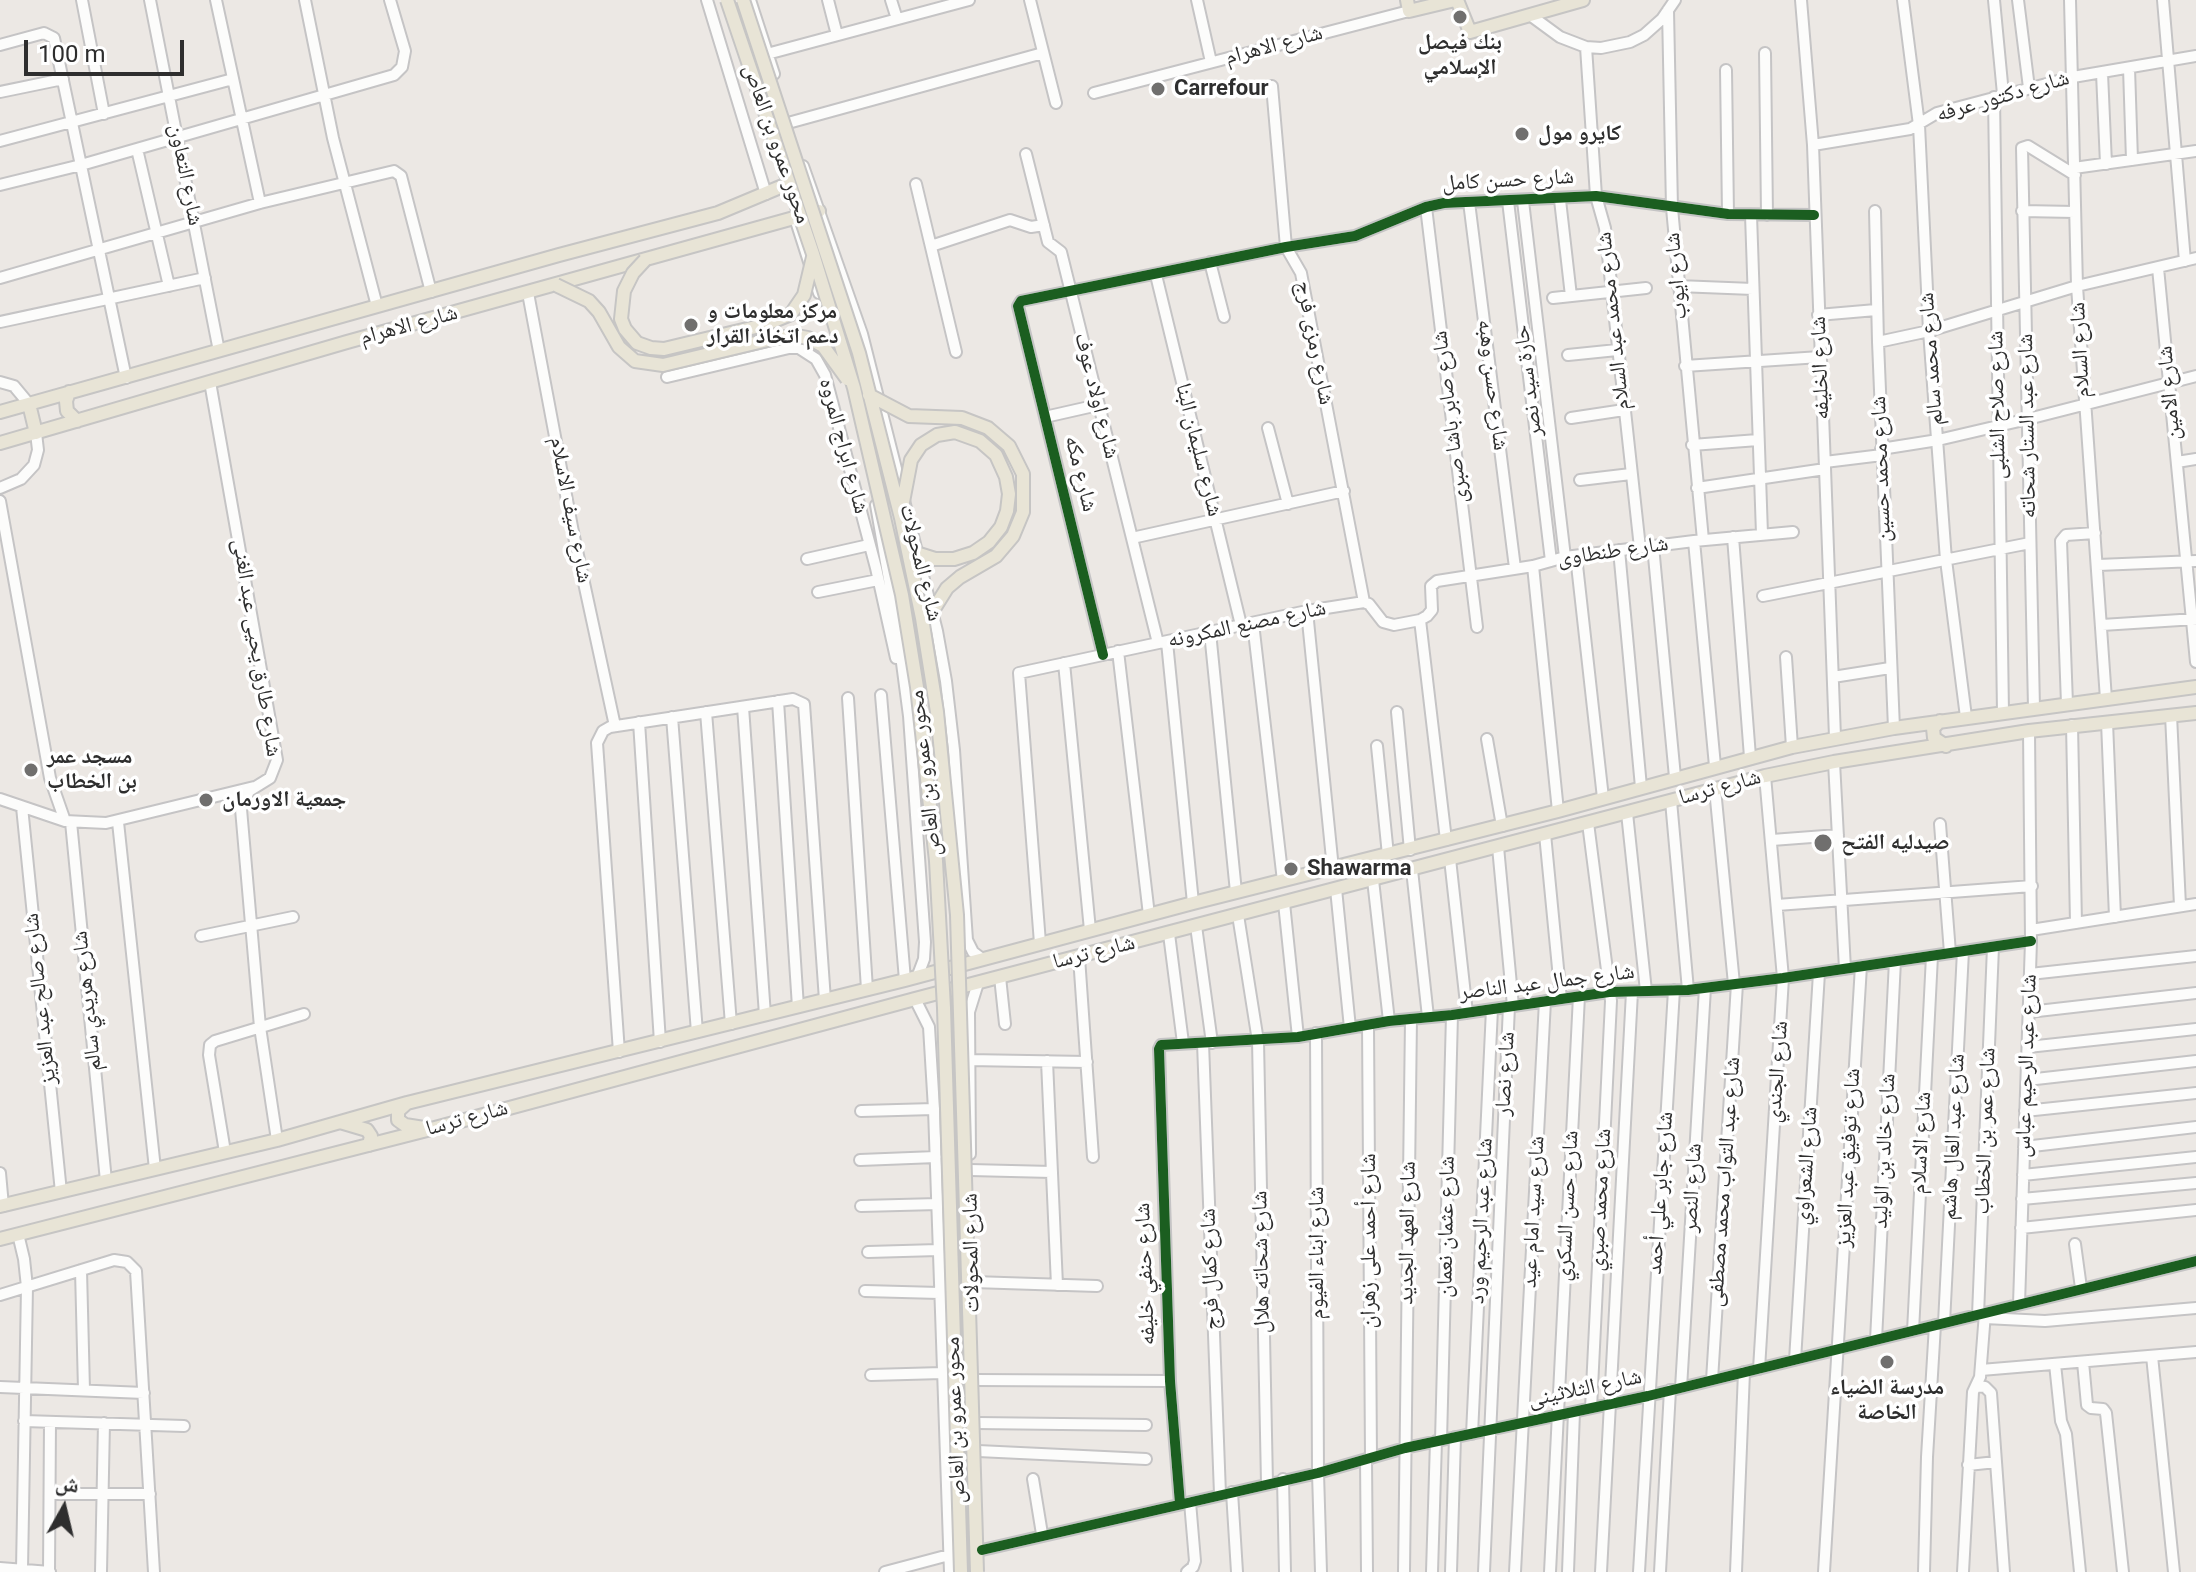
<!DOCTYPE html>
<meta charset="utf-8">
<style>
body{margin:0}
#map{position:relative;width:2196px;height:1572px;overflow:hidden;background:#ece8e4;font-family:Roboto,"Noto Naskh Arabic",sans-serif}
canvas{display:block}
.north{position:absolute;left:24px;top:1468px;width:80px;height:80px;-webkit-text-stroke:6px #fff;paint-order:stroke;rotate:8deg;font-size:22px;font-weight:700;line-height:32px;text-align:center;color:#2e2e2e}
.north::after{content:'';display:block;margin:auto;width:28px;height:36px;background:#2e2e2e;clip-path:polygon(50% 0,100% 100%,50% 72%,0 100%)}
.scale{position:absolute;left:24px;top:40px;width:160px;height:36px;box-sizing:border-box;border:4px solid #2e2e2e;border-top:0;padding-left:10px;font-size:24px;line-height:28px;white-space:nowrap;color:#2e2e2e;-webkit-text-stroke:6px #fff;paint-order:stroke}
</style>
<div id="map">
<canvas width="2196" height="1572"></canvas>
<div class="north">ش</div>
<div class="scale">100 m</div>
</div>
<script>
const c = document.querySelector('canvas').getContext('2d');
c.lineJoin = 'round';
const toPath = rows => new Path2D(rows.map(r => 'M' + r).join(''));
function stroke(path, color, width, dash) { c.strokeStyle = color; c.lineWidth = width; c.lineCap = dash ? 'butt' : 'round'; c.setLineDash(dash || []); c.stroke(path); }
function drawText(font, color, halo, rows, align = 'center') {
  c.font = font + ' Roboto,"Noto Naskh Arabic",sans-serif'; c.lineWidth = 7; c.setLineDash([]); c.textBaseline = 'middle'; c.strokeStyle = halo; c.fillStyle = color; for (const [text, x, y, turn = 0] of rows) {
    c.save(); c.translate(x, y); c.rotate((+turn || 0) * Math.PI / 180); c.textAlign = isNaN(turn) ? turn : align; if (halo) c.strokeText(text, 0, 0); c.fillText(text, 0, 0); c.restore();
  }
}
const minor = toPath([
 [82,0,104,114],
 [150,0,219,351],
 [216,0,260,203],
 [305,0,333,138,377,306],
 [707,0,766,194],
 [750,0,774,74],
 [828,0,837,35],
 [891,0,897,19],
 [1030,0,1056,103],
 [1197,0,1211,62],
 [1801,0,1813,145,1835,737],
 [1903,0,1919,125,1929,331,1946,560,1966,717],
 [1994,0,2003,94],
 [2018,0,2029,88],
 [2070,0,2077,286,2106,699],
 [2163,0,2185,261],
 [1668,10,1672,208,1703,540],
 [1530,15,1560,37,1586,47,1601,48,1630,42,1644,35,1662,19,1675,0],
 [0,45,44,33,54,38,126,378],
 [1586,47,1596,196,1605,228,1640,548],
 [1765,53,1767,215],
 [767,54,969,0],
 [2129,68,2132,160],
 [1726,70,1728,214],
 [2102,73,2106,164],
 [1272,86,1286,247,1301,273,1364,602],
 [0,92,63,79],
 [1094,93,1409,11],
 [1994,97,2003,712],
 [788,123,1043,53],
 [0,141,233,79],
 [1813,145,1910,129,1937,113,2073,77,2196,56],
 [137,149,169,286],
 [1026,154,1048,242,1061,252,1158,643],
 [803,166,862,334,937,631,946,681,954,750,967,940,973,952,981,958],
 [2074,168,2196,151],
 [916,184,956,352],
 [0,185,81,165,394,75,402,67,405,51,390,0],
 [1560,200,1571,296],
 [1508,201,1551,561],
 [1523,201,1565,557],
 [1469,202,1515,568],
 [1426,207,1477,627],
 [1875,211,1878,342,1894,728],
 [2022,211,2075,212],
 [1751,215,1762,534],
 [795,218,819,293],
 [931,246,1010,220,1031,227,1044,225],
 [1210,262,1224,317],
 [2158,268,2196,662],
 [1156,275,1241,625],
 [0,278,260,203,394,171,401,176,431,292],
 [1678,286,1753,289],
 [528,293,573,532,615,726],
 [1553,298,1646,288],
 [1818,315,1876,310],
 [0,322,205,278],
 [1878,342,1929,331,2077,286,2196,258],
 [1568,355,1617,350],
 [1685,366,1820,357],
 [667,377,789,348,799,348,816,359,825,375,876,568,896,658],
 [0,382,14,386,29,404],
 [210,382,277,760,270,778,249,791,241,809,260,1027,277,1140],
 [1045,417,1098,405],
 [1571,418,1624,410],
 [1268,428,1288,504],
 [1692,445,1758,440],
 [1881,449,1938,440,2028,419,2196,376],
 [1825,462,1882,455],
 [2177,462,2196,459],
 [1580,480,1631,474],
 [0,488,21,479,34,465,38,450,36,433],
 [1697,488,1825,469],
 [0,501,50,778,65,821],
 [876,505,897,625,909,716,925,942,924,959,918,975],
 [1733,537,1750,757],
 [1132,538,1344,491],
 [1694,541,1715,766],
 [1653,546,1675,777],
 [1619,550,1641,787],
 [1576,556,1603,798],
 [807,559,869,545],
 [2098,565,2196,561],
 [1533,566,1558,811],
 [818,592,878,580],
 [1763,596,2030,543],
 [1307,611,1333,869],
 [1420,620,1446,840],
 [1253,623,1283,881],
 [2102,625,2196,619],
 [1210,632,1236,892],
 [1167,642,1193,903],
 [1118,651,1149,915],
 [1103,655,1018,306,1021,301,1286,247,1355,236,1426,207,1444,203,1596,196,1728,214,1814,215],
 [1786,657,1792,747],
 [1064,663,1090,930],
 [1833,677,1890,668],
 [881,695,905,980],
 [848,698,867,989],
 [778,701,798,1007],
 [2067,704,2061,541,2066,535,2095,533],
 [743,707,765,1015],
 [2034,708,2022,148,2028,146,2075,175],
 [706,712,731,1024],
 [1397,712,1410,850],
 [2171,715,2180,906],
 [672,717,697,1032],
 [639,722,660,1042],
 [2107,722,2115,917],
 [2072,725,2076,923],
 [1487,739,1502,826],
 [1377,746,1388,855],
 [1834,762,1845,969],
 [1715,789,1734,984],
 [0,799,65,821,106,823,254,787],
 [1671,801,1688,990],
 [22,807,61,1192],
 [1627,813,1646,991],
 [71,822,106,1181],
 [118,822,155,1169],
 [1588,823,1611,1001,1591,1408],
 [1940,824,1950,953],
 [1545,834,1561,999],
 [1772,840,1838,835],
 [1498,847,1513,1006],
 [1450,859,1467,1013],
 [1412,870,1428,1017],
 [1373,880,1389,1021],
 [1336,889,1350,1028],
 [1284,903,1298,1037],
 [1777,905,2032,886],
 [1238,915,1258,1041,1267,1483],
 [1196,926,1212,1043],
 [2031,930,2196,904],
 [1169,934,1183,1043],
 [201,936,293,917],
 [1040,943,1019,673,1307,611,1364,602,1369,604,1383,622,1394,625,1420,620,1427,616,1432,610,1431,586,1437,581,1533,566,1565,557,1694,541,1793,532],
 [1079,957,1093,1157],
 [2030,974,2196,956],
 [1000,977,1005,1024],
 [915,999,929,1027,934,1109,950,1572],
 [2029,1012,2196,993],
 [1368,1025,1371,1458],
 [1316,1033,1318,1473,1321,1572],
 [1203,1043,1220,1494],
 [2028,1047,2196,1029],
 [619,1052,597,743,603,731,610,727,793,699,804,704,825,1000],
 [968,1060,1087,1062],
 [1047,1061,1057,1285],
 [2027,1080,2196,1061],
 [861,1111,934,1109],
 [2025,1111,2196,1093],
 [2024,1147,2196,1127],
 [225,1152,209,1055,210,1045,215,1041,304,1014],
 [970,1154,969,1012,978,983],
 [860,1160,936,1157],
 [970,1170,1052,1172],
 [0,1173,3,1206],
 [2023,1175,2196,1157],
 [2022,1199,2196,1183],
 [861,1206,938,1204],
 [2021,1228,2196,1210],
 [18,1234,24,1259,27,1287,22,1569],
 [2075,1244,2081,1288],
 [868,1252,938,1250],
 [81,1270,84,1390],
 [973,1282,1097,1286],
 [865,1291,939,1293],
 [0,1295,114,1260,127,1262,136,1271,154,1572],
 [2019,1304,2031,941,2029,731],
 [1978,1315,1993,947],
 [1985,1318,2045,1321,2196,1308],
 [1944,1323,1963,951],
 [1913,1331,1932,956],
 [1876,1340,1895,961],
 [2152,1356,2174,1572],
 [1795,1360,1819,973],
 [2083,1362,2087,1405,2091,1408,2103,1409,2106,1413,2123,1572],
 [2055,1364,2061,1421,2066,1434,2080,1572],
 [1759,1369,1783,978,1765,776],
 [1981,1370,2196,1352],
 [871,1375,942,1373],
 [975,1380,1170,1381],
 [1712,1380,1737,984],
 [1977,1386,1985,1387,1991,1393,2004,1572],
 [0,1387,144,1393],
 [1681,1388,1705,988],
 [24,1421,184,1426],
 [977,1423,1146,1425],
 [1472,1434,1492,1009],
 [1441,1440,1452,1015],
 [978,1451,1146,1459],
 [1366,1459,1367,1572],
 [1968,1465,1996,1462],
 [1033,1479,1042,1534],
 [1283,1479,1285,1572],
 [1232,1492,1237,1572],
 [50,1494,150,1494],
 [1180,1504,1170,1381,1159,1049,1161,1045,1298,1037,1389,1021,1452,1015,1609,992,1688,990,1783,978,2031,941],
 [982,1550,1318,1473,1405,1448,1648,1396,2196,1261],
 [0,1568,50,1572],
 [49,1572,50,1422],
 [101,1572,104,1423],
 [885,1572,949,1555],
 [1187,1572,1193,1567,1195,1561,1190,1502],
 [1404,1572,1411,1019],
 [1432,1572,1436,1441],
 [1451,1572,1455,1437],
 [1484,1572,1509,1006],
 [1515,1572,1545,1001],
 [1550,1572,1579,996],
 [1568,1572,1574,1412],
 [1601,1572,1632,992],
 [1639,1572,1674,990],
 [1660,1572,1670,1390],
 [1736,1572,1744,1372],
 [1824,1572,1861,966],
 [1924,1572,1927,1457,1935,1325],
 [1963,1572,1973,1392,1980,1377,1985,1313]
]);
const major = toPath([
 [1407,0,1409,11,1455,0],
 [1457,0,1470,32,1583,0],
 [69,392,66,401,67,411,77,421],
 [29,404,36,433],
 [0,412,559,255,718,213,797,180],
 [0,443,347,342,819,211],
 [1940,721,1933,728,1934,738,1946,746],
 [407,1103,398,1111,398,1120,405,1125,424,1128],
 [340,1122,367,1130,371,1136,369,1145],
 [0,1206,277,1140,407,1103,905,980,1193,903,1558,811,1792,747,1894,728,2196,687],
 [0,1239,431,1129,915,999,1765,776,1834,762,2029,731,2196,713]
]);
stroke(minor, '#c5c4c5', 14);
stroke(major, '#c6c5c4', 16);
stroke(minor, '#fcfcfb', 10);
stroke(major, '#e8e4d6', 12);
const majorBridge = toPath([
 [727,0,813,254,854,388,902,595,917,687,936,861,944,1008,961,1572],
 [743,0,859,353,901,518,922,618,937,712,957,915,977,1572],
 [645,260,633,273,624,291,621,319,625,329,637,343,651,348,664,349,764,325,791,314,804,295,813,257],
 [556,285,589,301,599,312,619,347,635,361,663,365,776,338,797,336,808,338,823,346,847,379],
 [869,395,909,416,962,418,988,428,1009,446,1023,474,1023,512,1013,536,996,556,960,577,947,588,932,612],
 [902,507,911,460,921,445,937,435,955,432,980,441,996,455,1006,477,1009,494,1007,511,1001,527,989,542,973,553,954,559,935,559,916,553]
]);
stroke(majorBridge, '#c6c5c4', 16, []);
stroke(majorBridge, '#e8e4d6', 12);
stroke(toPath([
 [1103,655,1018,306,1021,301,1286,247,1355,236,1426,207,1444,203,1596,196,1728,214,1814,215],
 [1180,1504,1170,1381,1159,1049,1161,1045,1298,1037,1389,1021,1452,1015,1609,992,1688,990,1783,978,2031,941],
 [982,1550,1318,1473,1405,1448,1648,1396,2196,1261]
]), '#1b5e20', 10);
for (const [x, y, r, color] of [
 [1460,17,8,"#706f6e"],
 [1158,89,8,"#706f6e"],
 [1522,134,8,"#706f6e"],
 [691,325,8,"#706f6e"],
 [31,770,8,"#706f6e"],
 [206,800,8,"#706f6e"],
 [1823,843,10,"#706f6e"],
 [1291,869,8,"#706f6e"],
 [1887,1362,8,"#706f6e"]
]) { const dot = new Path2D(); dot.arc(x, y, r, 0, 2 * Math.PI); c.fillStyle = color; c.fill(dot); stroke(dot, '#fff', 3); }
drawText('bold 22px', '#2e2e2e', '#fff', [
 ["بنك فيصل",1460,43,"center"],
 ["الإسلامي",1460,68,"center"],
 ["Carrefour",1174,89],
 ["كايرو مول",1538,134],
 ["مركز معلومات و",707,312],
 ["دعم اتخاذ القرار",707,337],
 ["مسجد عمر",47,757],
 ["بن الخطاب",47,782],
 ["جمعية الاورمان",222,800],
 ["صيدليه الفتح",1841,843],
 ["Shawarma",1307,869],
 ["مدرسة الضياء",1887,1388,"center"],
 ["الخاصة",1887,1413,"center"]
], 'left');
drawText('22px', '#2e2e2e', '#fff', [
 ["شارع الاهرام",1274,46,-15],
 ["شارع دكتور عرفه",2003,97,-16],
 ["محور عمرو بن العاص",776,144,71],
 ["شارع التعاون",185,175,79],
 ["شارع حسن كامل",1508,181,-3],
 ["شارع ايوب",1677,276,-95],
 ["شارع محمد عبد السلام",1614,321,-96],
 ["شارع الاهرام",409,326,-15],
 ["شارع رمزى فرج",1314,343,79],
 ["شارع السلام",2081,350,-93],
 ["شارع محمد سالم",1932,359,-94],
 ["شارع الخليفه",1821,368,-92],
 ["حارة سيد نصر",1529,381,-97],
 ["شارع حسن وهبه",1492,385,83],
 ["شارع الامين",2170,393,-95],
 ["شارع اولاد عوف",1096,396,76],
 ["شارع صلاح الشلبى",1998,405,-91],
 ["شارع صابر باشا صبرى",1451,417,-97],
 ["شارع عبد الستار شحاته",2028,426,-91],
 ["شارع ابراج المروه",843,446,75],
 ["شارع سليمان البنا",1198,450,76],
 ["شارع محمد حسين",1882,469,-92],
 ["شارع مكه",1080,474,76],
 ["شارع سيف الاسلام",570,510,79],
 ["شارع طنطاوى",1613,552,-8],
 ["شارع المحولات",920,563,76],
 ["شارع مصنع المكرونه",1247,625,-12],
 ["شارع طارق يحيى عبد الغنى",256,648,81],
 ["محور عمرو بن العاص",926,773,-96],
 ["شارع ترسا",1720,788,-15],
 ["شارع ترسا",1094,953,-14],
 ["شارع جمال عبد الناصر",1547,983,-7],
 ["شارع صالح عبد العزيز",41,999,-96],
 ["شارع هريدي سالم",88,1001,-96],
 ["شارع عبد الرحيم عباس",2027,1066,-88],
 ["شارع الجندي",1778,1072,-86],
 ["شارع نصار",1506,1074,-87],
 ["شارع ترسا",467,1119,-15],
 ["شارع عمر بن الخطاب",1986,1131,-88],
 ["شارع عبد العال هاشم",1954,1137,-87],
 ["شارع الاسلام",1922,1143,-87],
 ["شارع خالد بن الوليد",1885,1151,-87],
 ["شارع توفيق عبد العزيز",1849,1158,-87],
 ["شارع الشعراوي",1807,1166,-86],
 ["شارع عبد التواب محمد مصطفى",1725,1182,-86],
 ["شارع النصر",1693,1188,-87],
 ["شارع جابر علي أحمد",1661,1193,-86],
 ["شارع محمد صبري",1601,1200,-87],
 ["شارع حسن السكري",1568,1206,-87],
 ["شارع سيد امام عيد",1534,1212,-87],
 ["شارع عبد الرحيم ورد",1482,1221,-87],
 ["شارع عثمان نعمان",1447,1227,-89],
 ["شارع العهد الجديد",1408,1233,-89],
 ["شارع أحمد على زهران",1369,1241,-90],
 ["شارع المحولات",972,1253,-91],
 ["شارع ابناء الفيوم",1317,1253,-90],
 ["شارع شحاته هلال",1262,1262,-91],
 ["شارع كمال فرج",1211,1269,-92],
 ["شارع حنفي خليفه",1146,1274,-92],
 ["شارع الثلاثينى",1585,1389,-12],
 ["محور عمرو بن العاص",956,1420,-92]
]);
</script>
